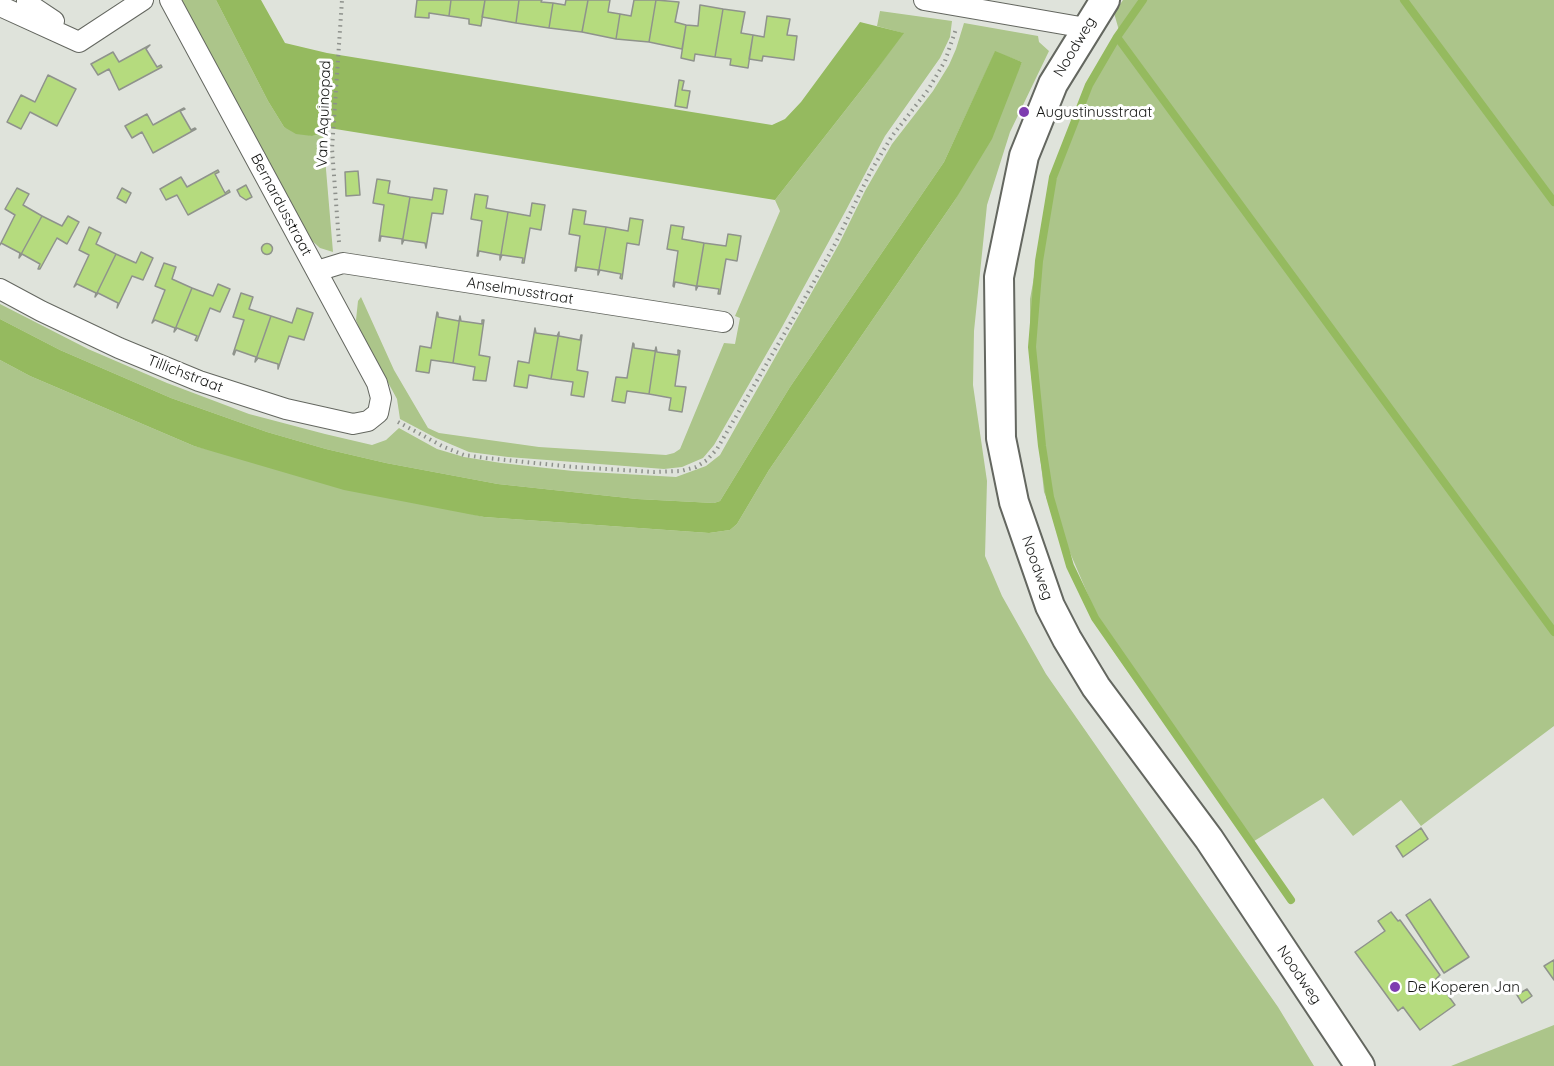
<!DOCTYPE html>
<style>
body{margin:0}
canvas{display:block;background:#dfe3db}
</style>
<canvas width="1554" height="1066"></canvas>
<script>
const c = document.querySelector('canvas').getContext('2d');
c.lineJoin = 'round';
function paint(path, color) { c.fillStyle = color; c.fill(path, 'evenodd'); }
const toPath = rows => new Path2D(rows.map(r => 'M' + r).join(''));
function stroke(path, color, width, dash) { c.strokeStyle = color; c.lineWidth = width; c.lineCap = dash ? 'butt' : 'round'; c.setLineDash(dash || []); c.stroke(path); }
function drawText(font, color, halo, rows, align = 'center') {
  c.font = font + ' Quicksand,sans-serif'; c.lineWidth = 6; c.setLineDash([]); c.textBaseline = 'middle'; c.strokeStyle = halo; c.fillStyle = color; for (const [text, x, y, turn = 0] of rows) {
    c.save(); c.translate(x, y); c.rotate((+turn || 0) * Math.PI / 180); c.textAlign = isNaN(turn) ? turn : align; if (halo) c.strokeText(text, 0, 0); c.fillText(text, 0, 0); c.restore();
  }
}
paint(toPath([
 [180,0,216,0,268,101,284,127,312,136,323,134,333,252,320,248,310,239],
 [1123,0,1554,0,1554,726,1421,826,1401,800,1353,836,1323,798,1251,843,1110,646,1044,492,1030,363,1030,299,1044,222,1061,162,1091,76,1120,34,1114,13],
 [880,11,952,21,950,37,940,58,885,136,845,212,782,327,714,445,703,458,682,467,664,469,508,457,469,452,436,438,400,419,397,399,361,333,356,320,358,301,361,297,394,370,428,428,439,433,539,447,666,455,674,453,680,449,724,343,735,344,740,318,735,316,780,211,775,200,866,84,903,33,877,26],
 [964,23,1038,36,1039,42,1049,51,1010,132,987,205,974,331,973,385,987,481,985,556,1002,596,1046,674,1278,1007,1314,1066,0,1066,0,360,30,376,194,446,484,517,709,533,730,530,737,524,769,470,955,200,1022,62,995,52,944,162,790,387,720,501,714,503,637,499,498,484,386,463,326,449,267,432,171,398,60,350,0,319,0,304,88,349,167,383,249,414,325,434,372,445,386,440,399,428,437,449,464,457,501,463,573,471,676,477,706,466,720,455,839,244,865,191,892,144,933,91,949,65,956,49],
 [1554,1025,1554,1066,1451,1066]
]), '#acc58a');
paint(toPath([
 [216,0,261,0,285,43,327,53,772,125,785,119,801,102,860,22,904,33,866,84,775,200,323,127,323,134,312,136,296,134,284,127,268,101],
 [995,51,1022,62,992,139,955,200,769,470,737,524,730,530,709,533,484,517,344,490,194,446,30,376,0,360,0,319,60,350,171,398,267,432,326,449,386,463,498,484,637,499,714,503,720,501,790,387,944,162]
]), '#95ba5f');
stroke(toPath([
 [1404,0,1554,202],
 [1117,37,1143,0],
 [1291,900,1095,618,1070,566,1050,497,1042,446,1032,347,1039,261,1053,177,1089,85,1117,37,1554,632]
]), '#95ba5f', 8);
const building = toPath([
 [417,0,451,0,449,16,429,13,429,18,415,17,417,0],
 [451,0,485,0,481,26,469,24,469,19,449,16,451,0],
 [485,0,519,0,516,23,482,17,485,0],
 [519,0,542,0,541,2,553,3,549,28,516,23,519,0],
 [566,0,588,0,582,32,549,28,553,3,565,5,566,0],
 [588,0,610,0,608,12,620,14,616,39,582,32,588,0],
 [634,0,656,0,649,42,616,39,620,14,631,16,634,0],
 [656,0,679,2,675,22,686,25,682,49,649,42,656,0],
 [700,5,723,9,715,57,695,54,694,61,681,58,686,25,698,26,700,5],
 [723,9,745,12,741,33,753,35,748,68,730,65,731,59,715,57,723,9],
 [767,16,790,19,787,35,797,36,794,60,763,56,762,61,749,59,753,35,764,37,767,16],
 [150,45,146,49,157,67,161,65,162,67,119,90,109,69,98,75,91,64,113,52,119,62,150,45],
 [48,75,76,89,57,126,30,112,21,129,7,122,21,95,35,102,48,75],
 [679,80,684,81,682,90,690,91,687,108,675,106,679,80],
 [184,108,185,109,180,111,191,130,195,128,196,129,153,153,142,132,132,138,125,126,147,114,153,125,184,108],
 [218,170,219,172,215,174,225,193,229,190,230,192,188,215,177,195,166,200,160,189,181,177,187,187,218,170],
 [358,171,360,195,346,196,345,172,358,171],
 [377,179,390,181,388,193,410,197,402,244,402,239,381,236,380,241,379,241,384,205,373,203,377,179],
 [246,185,252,197,246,200,240,196,237,190,246,185],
 [17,188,29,194,23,205,42,216,19,258,20,253,1,243,0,245,15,215,5,209,17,188],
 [122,188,131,193,126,203,117,198,122,188],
 [434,188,447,190,443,214,432,213,426,248,425,243,404,240,402,244,410,197,432,200,434,188],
 [475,194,488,196,486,208,508,212,500,260,500,255,479,251,478,256,477,256,482,221,471,219,475,194],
 [532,203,545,205,541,230,530,228,524,263,522,263,523,258,502,255,500,260,508,212,530,216,532,203],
 [573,209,586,211,584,224,606,227,598,275,598,270,577,267,576,271,575,271,580,236,569,234,573,209],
 [42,216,62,226,68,216,79,222,67,244,57,238,40,269,38,269,40,264,22,254,19,258,42,216],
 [630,218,643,220,639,245,627,243,622,279,620,278,621,274,600,270,598,275,606,227,628,231,630,218],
 [671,225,684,227,682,239,704,243,696,290,696,286,675,282,674,287,673,286,678,251,667,249,671,225],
 [89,227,101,233,96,244,116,254,95,297,96,293,77,284,74,287,89,255,79,250,89,227],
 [728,234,741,236,737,261,726,259,720,294,718,294,719,289,698,286,696,290,704,243,726,246,728,234],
 '261.5 249a5.5 5.5 0 1 1 11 0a5.5 5.5 0 1 1-11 0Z',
 [141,252,153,258,143,280,132,276,117,308,118,303,98,293,95,297,116,254,136,263,141,252],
 [164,263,176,267,172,279,192,288,174,332,175,328,155,320,152,323,165,290,155,286,164,263],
 [218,284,230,289,220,312,210,308,197,341,195,340,197,336,177,328,174,332,192,288,213,296,218,284],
 [241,293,253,297,249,309,271,316,255,362,256,357,236,350,234,355,233,354,244,320,233,317,241,293],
 [297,308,313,313,304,340,289,336,278,369,278,364,258,358,255,362,271,316,292,323,297,308],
 [437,312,438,313,438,317,459,321,460,316,453,363,431,360,429,373,416,371,420,346,431,348,437,312],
 [460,316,461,321,482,324,482,320,484,320,479,355,490,357,486,381,473,380,475,367,453,363,460,316],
 [535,328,536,333,557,336,559,332,551,379,529,375,527,388,514,386,518,361,529,363,535,328],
 [559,332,559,336,580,340,581,335,582,335,577,370,588,372,584,397,571,395,573,382,551,379,559,332],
 [633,343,634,344,634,348,655,351,656,347,649,394,627,391,625,403,612,401,616,377,627,378,633,343],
 [656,347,657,352,678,355,678,350,680,351,675,386,686,387,682,412,669,410,671,398,649,394,656,347],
 [1421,828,1428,839,1403,857,1396,846,1421,828],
 [1430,899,1469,957,1444,973,1406,915,1430,899],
 [1391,912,1398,921,1400,920,1440,975,1436,979,1455,1005,1420,1030,1403,1007,1398,1011,1355,952,1385,931,1378,921,1391,912],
 [1554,960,1554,980,1544,966,1554,960],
 [1527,989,1532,996,1522,1003,1517,995,1527,989]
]);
paint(building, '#b5db7e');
stroke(building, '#8f938c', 1.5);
const minor = toPath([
 [27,0,27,3,54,21],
 [924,0,1086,28],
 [0,6,79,42],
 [79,42,143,0],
 [317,271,343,263,723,322],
 [0,289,41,311,119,348,199,381,286,409,353,424,368,421,378,413,381,398,377,383,170,0]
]);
const secondary = toPath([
 [1105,0,1053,84,1024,156,999,277,1001,438,1014,502,1050,606,1067,639,1096,687,1209,839,1360,1066]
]);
stroke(minor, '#646760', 22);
stroke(secondary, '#646760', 32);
stroke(toPath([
 [339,242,332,149,342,0],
 [398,422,444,447,464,455,486,458,574,467,654,472,681,471,696,467,707,460,717,449,801,305,835,244,871,171,892,136,928,90,945,61,956,29]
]), '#8e918c', 4, [1.5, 4.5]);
stroke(minor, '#fff', 20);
stroke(secondary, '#fff', 28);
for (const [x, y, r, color] of [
 [1024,112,6,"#7e3cb0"],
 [1395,987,6,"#7e3cb0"]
]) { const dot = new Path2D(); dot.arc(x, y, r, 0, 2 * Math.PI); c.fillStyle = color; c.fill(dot); stroke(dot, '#fff', 2); }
drawText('15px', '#171816', '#fff', [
 ["Noodweg",1075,47,-59],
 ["Van Aquinopad",324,114,-88],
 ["Bernardusstraat",281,205,62],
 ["Anselmusstraat",520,291,9],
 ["Tillichstraat",185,374,21],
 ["Noodweg",1037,568,71],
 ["Noodweg",1299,975,56]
]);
drawText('15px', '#171816', '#fff', [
 ["Augustinusstraat",1036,112],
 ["De Koperen Jan",1407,987]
], 'left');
</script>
